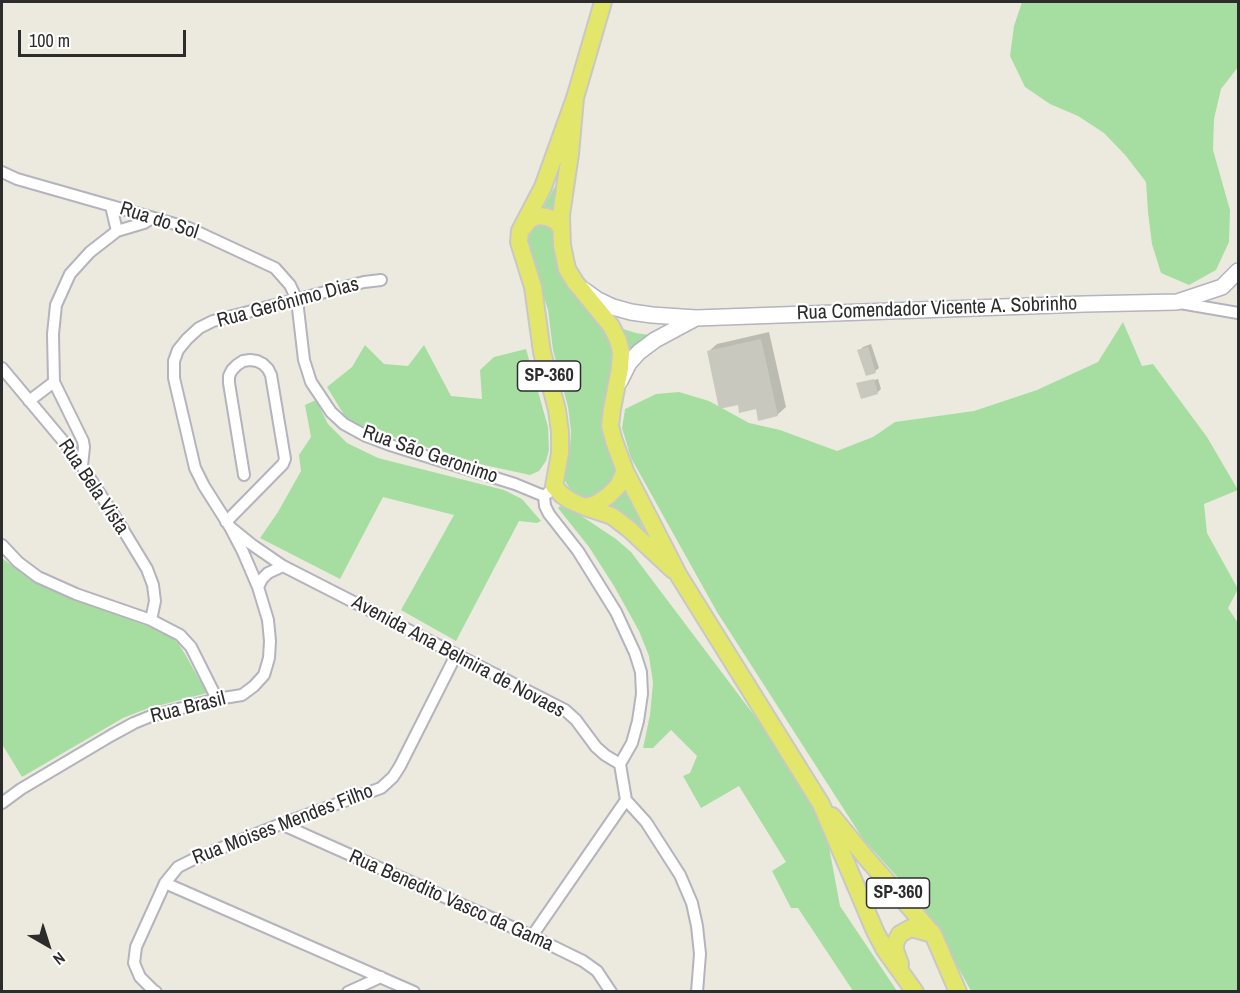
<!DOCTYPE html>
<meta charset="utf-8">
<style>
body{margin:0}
#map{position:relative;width:1240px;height:993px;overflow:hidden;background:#eceadf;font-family:"Archivo Narrow",sans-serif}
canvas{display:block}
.frame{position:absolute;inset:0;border:3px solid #2c2c2c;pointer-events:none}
.north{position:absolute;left:18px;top:915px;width:60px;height:60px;-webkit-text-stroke:4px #fff;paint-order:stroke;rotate:141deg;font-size:16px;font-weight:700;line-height:24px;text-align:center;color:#2c2c2c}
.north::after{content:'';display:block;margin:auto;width:21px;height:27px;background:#2c2c2c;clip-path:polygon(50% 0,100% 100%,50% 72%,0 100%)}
.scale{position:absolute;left:18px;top:30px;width:168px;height:27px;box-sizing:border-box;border:3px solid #2c2c2c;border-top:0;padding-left:8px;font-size:18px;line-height:21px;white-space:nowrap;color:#2c2c2c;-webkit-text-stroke:4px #fff;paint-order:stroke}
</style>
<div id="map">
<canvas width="1240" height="993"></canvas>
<div class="frame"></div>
<div class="north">N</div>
<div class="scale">100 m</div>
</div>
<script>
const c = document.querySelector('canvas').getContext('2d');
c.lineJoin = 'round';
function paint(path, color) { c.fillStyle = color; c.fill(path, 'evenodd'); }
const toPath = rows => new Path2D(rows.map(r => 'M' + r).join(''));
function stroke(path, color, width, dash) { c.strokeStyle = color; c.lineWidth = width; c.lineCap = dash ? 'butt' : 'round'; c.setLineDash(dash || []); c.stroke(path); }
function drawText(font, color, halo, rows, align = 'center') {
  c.font = font + ' "Archivo Narrow",sans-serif'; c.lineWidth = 4.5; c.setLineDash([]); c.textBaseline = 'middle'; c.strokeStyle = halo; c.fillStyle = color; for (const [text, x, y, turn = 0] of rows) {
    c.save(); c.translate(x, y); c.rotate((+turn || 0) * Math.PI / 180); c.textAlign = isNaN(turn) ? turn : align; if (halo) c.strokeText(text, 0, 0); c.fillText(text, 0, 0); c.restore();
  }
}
paint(toPath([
 [1022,2,1238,2,1238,67,1221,89,1214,119,1213,150,1230,210,1229,242,1216,270,1189,285,1161,273,1152,244,1148,212,1146,182,1126,156,1104,133,1078,116,1050,104,1025,87,1010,56,1014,26],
 [560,177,555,215,541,212],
 [541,221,554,228,604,327,613,347,615,474,612,485,597,497,588,498,578,496,570,489,565,481,564,472,570,448,571,431,568,407,553,350,548,310,526,241,529,228],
 [1123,322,1142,366,1153,364,1207,437,1238,490,1204,504,1207,533,1238,589,1228,608,1238,623,1238,991,971,991,947,947,899,879,863,839,717,612,631,458,622,428,625,409,656,394,679,392,709,401,749,423,780,430,837,451,873,437,895,422,974,411,1037,390,1098,362],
 [620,328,636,333,650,335,627,356],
 [365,345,384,364,408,366,424,345,451,396,482,399,480,370,494,357,526,349,548,427,549,450,546,461,539,471,530,475,484,465,357,426,346,418,327,387,352,367],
 [316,400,328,424,347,443,378,458,504,490,522,499,541,521,537,523,519,521,456,641,401,610,454,515,383,497,340,579,260,538,278,512,301,471,299,455,311,437,305,405],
 [623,484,644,530,633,523,599,508],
 [560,506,580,515,616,539,631,552,821,804,840,906,897,991,853,991,798,908,791,908,772,871,786,862,739,786,701,808,683,776,690,773,697,756,671,730,653,748,643,748,650,715,653,683,649,656,639,631,614,586,589,547,558,508],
 [2,558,31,580,62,595,169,634,178,643,185,654,207,693,146,709,123,718,22,777,2,744]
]), '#a5dea0');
paint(toPath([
 [769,332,786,407,777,415,739,403,708,352,717,344],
 [871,344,879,368,875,371,859,351,863,347],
 [878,379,881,389,877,393,858,384,860,382,860,384]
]), '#0003');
paint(toPath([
 [761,339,778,416,758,421,756,409,739,413,738,405,719,409,707,351],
 [868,347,876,373,866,376,857,350],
 [874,379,878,394,861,399,856,383]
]), '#c8c8be');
const street = toPath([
 [2,172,17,179,189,228,275,268,290,285,297,300,304,360,311,382,331,412,344,424,366,436,390,445,515,484,544,496],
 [111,206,117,231],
 [1180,303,1238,313],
 [2,368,69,448,82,466,119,523,147,569,153,585,155,601,151,620],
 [29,401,54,382],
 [82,466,84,447,83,441,54,382,53,334,56,305,70,274,90,252,117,231,144,223,152,218],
 [549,492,544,496,545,506,549,514,578,551,616,612,635,653,641,672,642,694,638,721,632,743,620,764],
 [226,522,283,464,285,459,271,375,268,369,263,364,257,361,250,360,243,361,237,365,232,370,229,376,229,383,244,475],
 [230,527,204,486,195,468,174,378,174,361,178,350,187,339,199,328,213,321,364,282,381,280],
 [2,545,18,562,38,577,76,594,151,620,180,635,191,647,217,699],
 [258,587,243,552,230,527,251,544,283,566,565,710,576,720,596,747,605,755,620,764],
 [620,764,626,800,646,822,680,875,692,903,697,926,700,954,697,992],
 [2,803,21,789,112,735,134,723,151,716,217,699,242,695,254,686,264,675,269,658,270,641,268,620,258,587,262,579,268,573,283,566],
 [281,824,532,936,583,961,597,971,611,992],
 [165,883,414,992],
 [532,936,626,800],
 [156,992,153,990,140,977,134,963,136,947,165,883,178,867,194,859,281,824,381,788,393,777,400,766,456,655],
 [348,992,381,977]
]);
const secondary = toPath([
 [584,290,598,300,613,307,631,312,652,315,696,318,1085,304,1177,302,1222,287,1238,271],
 [620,381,629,363,639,352,655,340,696,318]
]);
const primary = toPath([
 [603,2,575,98,543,187,520,231,519,242,533,287,542,352,557,410,560,432,560,453,554,486,562,495,571,501,585,507,612,516,629,529,673,570],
 [575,98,570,154,561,215,562,245,567,269,575,282,611,326,618,340,621,352,620,368,612,409,610,426,614,441,625,471,679,576,821,804,875,931,885,950,915,992],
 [523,228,529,220,538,216,547,217,556,221,561,228],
 [585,507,596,504,608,496,618,486,625,471],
 [832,816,868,860,933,934,958,992],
 [900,964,895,950,895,943,900,934,911,928,933,934]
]);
stroke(street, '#b4b3be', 14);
stroke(secondary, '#b4b3be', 18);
stroke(primary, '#c8c8c8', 20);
stroke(street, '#fff', 10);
stroke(secondary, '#fff', 15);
stroke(primary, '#e2e66b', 16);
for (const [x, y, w] of [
 [549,376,63],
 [898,893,63]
]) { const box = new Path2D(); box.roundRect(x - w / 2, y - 15, w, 30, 4.5); c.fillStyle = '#fff'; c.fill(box); stroke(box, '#2c2c2c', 1.5); }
drawText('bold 18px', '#2c2c2c', null, [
 ["SP-360",549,376],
 ["SP-360",898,893]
]);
drawText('20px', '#2c2c2c', '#fff', [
 ["Rua do Sol",159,221,18],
 ["Rua Gerônimo Dias",288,303,-15],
 ["Rua Comendador Vicente A. Sobrinho",937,309,-2],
 ["Rua São Geronimo",430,455,19],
 ["Rua Bela Vista",93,487,56],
 ["Avenida Ana Belmira de Novaes",458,657,28],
 ["Rua Brasil",188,708,-14],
 ["Rua Moises Mendes Filho",283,825,-21],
 ["Rua Benedito Vasco da Gama",451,901,24]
]);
</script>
